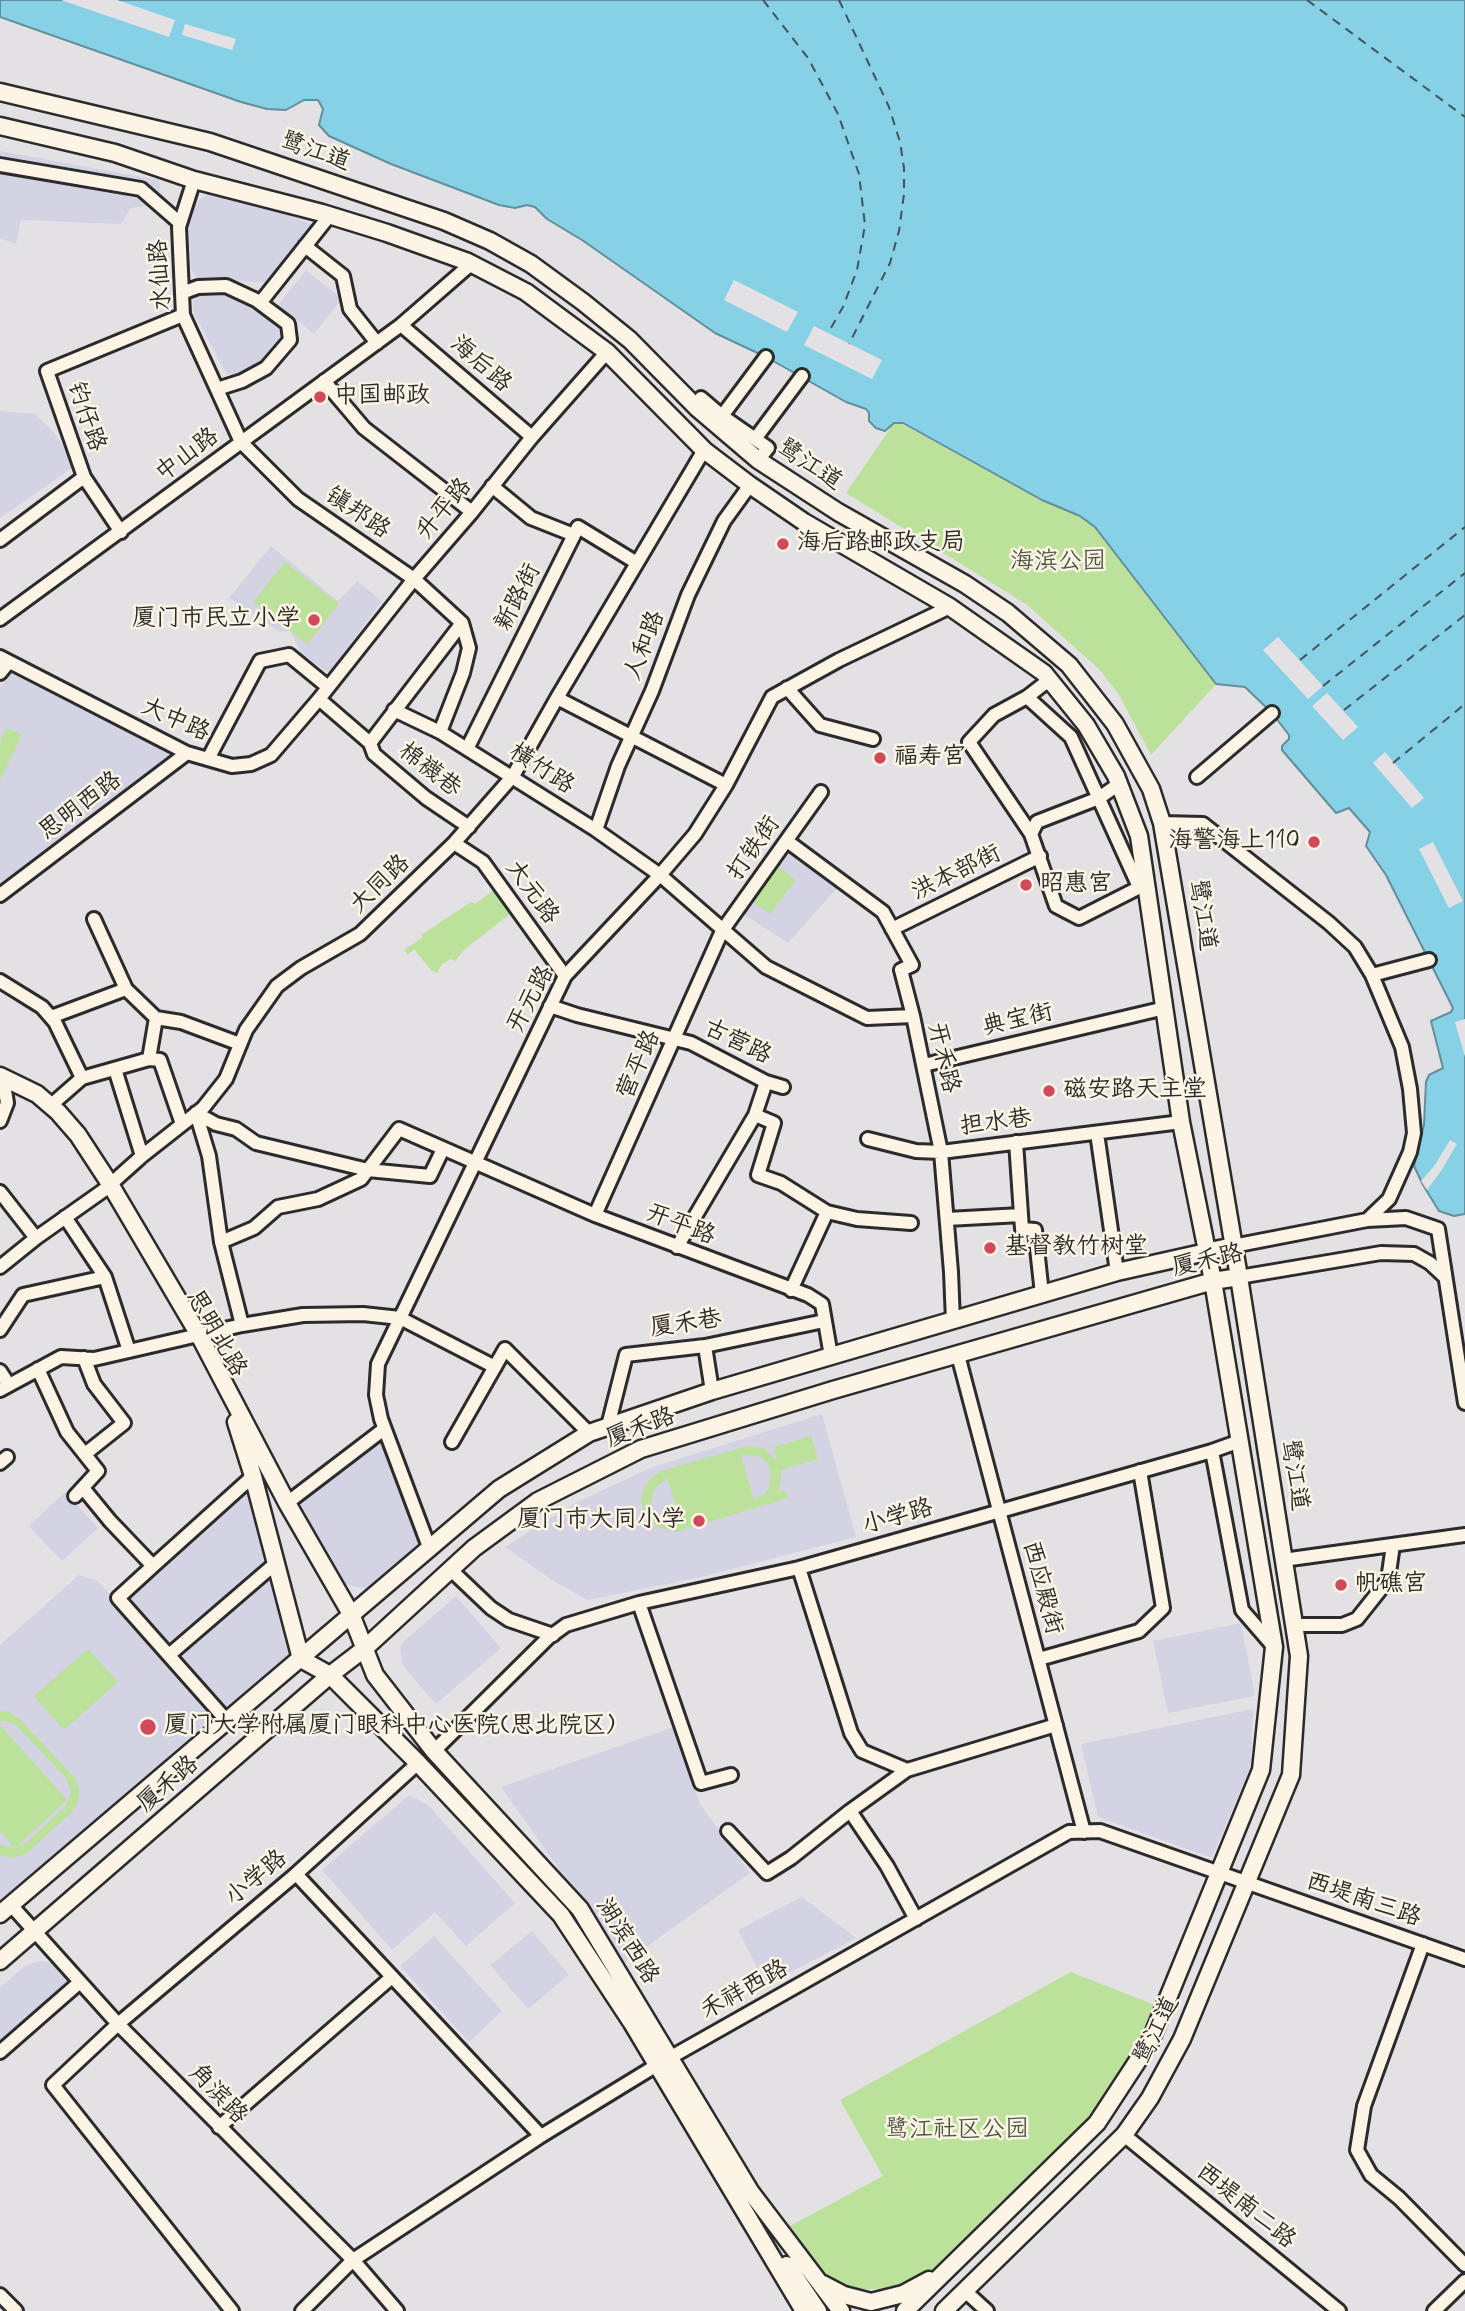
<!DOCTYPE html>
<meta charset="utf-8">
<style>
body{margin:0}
canvas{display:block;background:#e4e1e4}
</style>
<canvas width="1465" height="2311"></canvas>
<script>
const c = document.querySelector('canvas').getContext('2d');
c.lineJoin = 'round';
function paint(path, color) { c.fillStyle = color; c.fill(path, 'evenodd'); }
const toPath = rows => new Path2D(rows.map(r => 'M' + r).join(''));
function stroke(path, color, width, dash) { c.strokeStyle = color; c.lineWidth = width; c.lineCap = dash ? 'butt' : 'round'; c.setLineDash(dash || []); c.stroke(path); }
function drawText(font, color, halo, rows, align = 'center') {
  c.font = font + ' Mynerve,"LXGW WenKai TC",sans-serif'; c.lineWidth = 5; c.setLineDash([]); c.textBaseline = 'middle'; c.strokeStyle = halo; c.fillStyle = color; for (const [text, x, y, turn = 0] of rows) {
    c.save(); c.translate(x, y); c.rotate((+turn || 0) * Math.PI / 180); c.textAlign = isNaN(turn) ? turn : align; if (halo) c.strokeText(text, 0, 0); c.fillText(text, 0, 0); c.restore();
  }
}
paint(toPath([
 [0,151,159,180,162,204,131,208,121,224,21,220,16,244,0,238],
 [211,192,235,194,316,226,270,283,198,279,191,269,188,221,192,205],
 [306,270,342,299,314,334,278,305],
 [202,292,233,292,280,330,285,338,259,368,243,377,227,374,194,314,193,302],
 [0,411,35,414,54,432,75,466,0,518],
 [271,546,338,601,357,581,382,601,329,673,302,655,290,631,280,632,229,598],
 [14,671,175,756,0,885,0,687],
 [788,848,839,886,788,943,742,913],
 [822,1414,856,1537,701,1577,588,1600,552,1580,505,1547,571,1505,650,1468],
 [383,1436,423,1542,367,1589,343,1584,287,1500],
 [251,1490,294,1656,230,1714,127,1602],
 [65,1492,98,1528,62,1561,29,1526],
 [79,1575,98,1581,222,1721,0,1916,0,1645],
 [456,1596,501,1648,436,1704,403,1666,400,1648,403,1642],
 [1241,1623,1255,1696,1168,1713,1153,1641],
 [1253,1709,1251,1765,1212,1858,1098,1817,1081,1744],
 [674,1727,700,1804,750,1873,625,1962,501,1787],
 [409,1795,428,1805,515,1903,466,1946,435,1912,392,1950,322,1870],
 [802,1897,856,1938,766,1985,738,1930],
 [532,1931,569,1975,528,2009,490,1965],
 [434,1936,502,2011,469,2042,400,1966],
 [40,1961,54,1963,69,1980,0,2042,0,1988,25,1966]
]), '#d4d3e4');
paint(toPath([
 [898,422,1042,500,1080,516,1095,527,1216,684,1151,755,1119,695,1100,670,1026,604,846,493,894,423],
 [285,562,339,604,307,644,253,602],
 [6,728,22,734,0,781,0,742],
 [779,867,796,880,770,914,753,902],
 [494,890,510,914,465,949,455,961,451,959,442,964,437,973,431,970,414,949,408,955,404,950,423,937,421,935,471,902,475,904],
 [811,1436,818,1459,781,1470,781,1481,778,1491,785,1490,788,1498,676,1532,657,1527,644,1513,641,1503,643,1490,650,1479,661,1471,747,1446,763,1448,777,1461,774,1447],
 [745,1455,761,1457,768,1464,771,1472,769,1488,764,1494,754,1499,741,1456],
 [667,1478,681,1521,677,1522,661,1519,655,1513,651,1504,654,1489],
 [88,1649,118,1682,64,1730,34,1696],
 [0,1711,9,1712,19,1718,75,1778,80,1791,78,1802,72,1812,27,1853,14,1858,0,1855,0,1845,14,1848,0,1831,0,1725,67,1800,15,1848,27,1842,64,1808,69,1800,71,1790,65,1777,18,1727,10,1722,0,1721],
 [1071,1972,1160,2007,1123,2071,1084,2125,935,2268,898,2289,854,2289,821,2272,790,2226,883,2176,840,2100]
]), '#bbe19b');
const water = toPath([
 [0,0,1465,0,1465,1214,1454,1216,1439,1211,1423,1185,1414,1166,1424,1125,1426,1082,1429,1075,1443,1068,1431,1021,1451,1012,1453,1008,1386,875,1366,846,1370,832,1349,808,1336,813,1282,750,1282,746,1289,739,1289,735,1272,713,1245,687,1216,684,1095,527,1080,516,1042,500,903,423,894,423,885,431,876,428,869,421,869,413,866,409,846,402,766,357,715,333,582,240,547,219,535,207,527,205,515,208,499,205,391,164,329,136,319,125,323,109,318,100,304,100,286,110,267,109,241,102,0,17,0,0]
]);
paint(water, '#87d1e7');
stroke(water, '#628f9c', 2);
paint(toPath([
 [61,0,117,0,175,20,169,37],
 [185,24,236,39,232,50,182,35],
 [734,280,798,312,787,332,724,300],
 [814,326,882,360,872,379,804,345],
 [1278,637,1323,686,1308,699,1263,650],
 [1327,693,1358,727,1343,740,1312,706],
 [1385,752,1424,798,1412,808,1373,763],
 [1433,842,1463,901,1449,908,1419,849],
 [1465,1019,1465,1057,1455,1022],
 [1450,1140,1457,1144,1441,1171,1427,1190,1421,1181,1435,1165]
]), '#e4e1e4');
stroke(toPath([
 [763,0,808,58,838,114,859,174,865,225,857,270,843,307,828,333],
 [839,0,889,107,900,142,904,168,904,194,899,231,890,263,849,344],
 [1307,0,1465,117],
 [1300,660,1465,527],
 [1323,686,1465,573],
 [1344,710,1465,615],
 [1393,763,1465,704]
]), '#42545a', 2, [9, 7]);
const minor = toPath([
 [0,165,141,189,180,223],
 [194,180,179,227,183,315,241,442,298,499,414,579,462,623,469,648,463,673,440,732],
 [305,246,343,276,350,309,377,343],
 [182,293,198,287,226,286,256,300,288,324,290,340,266,368,242,381,217,389],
 [260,303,330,215],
 [401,325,532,437],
 [324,381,364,428,472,512],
 [697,408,701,398,722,416,766,357],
 [722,416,755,439],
 [758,460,768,448,755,439,802,376],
 [492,486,531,518,574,535],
 [121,532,84,477,47,371,183,315],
 [0,540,84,477],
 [0,619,401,325,471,264],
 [0,657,187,753,232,766,251,764,271,755,319,699,414,579,472,512,532,437,607,352],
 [0,673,9,662],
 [787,688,820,725,873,739],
 [1027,697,1049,680],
 [557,698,726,785],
 [319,699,370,743,462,623],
 [394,710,440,732,596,830,660,875,766,967,867,1018,913,1016,941,1152,951,1272,953,1321],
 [370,743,374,754,426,798,469,827],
 [467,749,578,527,637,563],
 [208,759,260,661,289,655,328,687],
 [1197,777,1272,713],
 [1119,784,1099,798,1037,822,1031,834,1056,906,1079,918,1146,884],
 [1162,823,1203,824,1329,923,1355,947,1372,975,1402,1047,1410,1089,1414,1133,1410,1152,1389,1199,1367,1220],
 [596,830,618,766,652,691,688,595,724,521,750,485],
 [1031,834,969,742,994,715,1027,697,1071,737,1139,887],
 [787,841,883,912,912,965,901,970,913,1016],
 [454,843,483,862,565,976],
 [0,895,187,753],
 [94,919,126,989,156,1018,181,1022,240,1044],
 [892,929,1040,856],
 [1372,975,1429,960],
 [0,981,42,1007,55,1022,82,1078],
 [550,1006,577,1015,691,1043,766,1082,783,1087],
 [51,1017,126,989],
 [149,1059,156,1018],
 [924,1065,1165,1008],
 [115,1069,142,1156],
 [50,1106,82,1078,149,1059,160,1060,182,1124],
 [196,1113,216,1124,236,1129,256,1143,368,1170,430,1176,443,1149],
 [196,1113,209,1156,221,1242,242,1325],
 [755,1115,774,1123,758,1175,781,1183,827,1212,857,1219,911,1223],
 [0,1121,7,1103,4,1084],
 [1097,1133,1117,1272],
 [868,1139,916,1151,941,1152,1181,1122],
 [1016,1142,1022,1229,1035,1230,1042,1294],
 [0,1192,36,1238],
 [595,1215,722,931,821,792],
 [65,1217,105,1277,129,1351],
 [947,1219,1021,1215],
 [221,1242,254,1228,278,1207,318,1199,361,1179,399,1129,595,1215,808,1295,822,1304,831,1356],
 [1233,1246,1367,1220,1406,1218,1438,1229,1465,1403],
 [677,1247,755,1115,766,1082],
 [0,1267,36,1238,104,1190,142,1156,203,1108,226,1079,246,1030,277,986,301,968,360,934,454,843,513,776,557,698,704,450],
 [1239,1277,1381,1253,1414,1254,1430,1263,1445,1277],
 [791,1290,827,1212],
 [0,1330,23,1295,105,1277],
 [705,1346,712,1391],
 [958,1355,1084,1832],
 [84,1358,94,1384,124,1423,85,1454],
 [38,1369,67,1432,98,1471,75,1496],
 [0,1371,9,1385],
 [0,1390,61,1357,94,1359,242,1325,303,1315,363,1314,400,1318,495,1367],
 [608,1426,626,1355,705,1346,824,1321],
 [452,1442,505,1349,589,1433],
 [1212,1451,1240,1441],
 [0,1463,7,1457],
 [83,1488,110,1521,153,1566,253,1476],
 [287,1503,384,1429],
 [429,1547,381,1419,376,1395,378,1364,565,976,660,875,695,834,726,785,772,697,839,660,950,607],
 [1283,1560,1465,1535],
 [153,1566,118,1598,227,1721],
 [799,1568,851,1733,862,1751,907,1770,1056,1725],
 [451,1570,491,1608,509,1620,553,1635],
 [639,1603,701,1783,731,1775],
 [1294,1625,1342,1625,1357,1619,1388,1580,1393,1545],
 [169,1655,276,1563],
 [1039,1659,1139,1631,1163,1608,1140,1471],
 [434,1751,548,1638,566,1625,639,1603,799,1568,1212,1451,1242,1610,1274,1647],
 [850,1811,887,1866,916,1919],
 [728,1831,767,1873,791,1858,850,1811,907,1770],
 [296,1874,541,2136],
 [11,1905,118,2024,353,2260,397,2311],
 [1423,1944,1364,2106,1357,2150,1371,2175,1399,2198,1465,2265],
 [0,2052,80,1982],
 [219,2127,392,1977],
 [1124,2135,1339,2311],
 [965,2291,987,2311],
 [0,2295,16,2311],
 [232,2311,53,2085,118,2024,296,1874,418,1763],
 [302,2311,353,2260,541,2136,657,2065,1069,1832,1100,1831,1465,1959],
 [1434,2311,1465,2281]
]);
const major = toPath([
 [0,92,210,142,444,221,490,241,531,264,583,302,630,340,697,408,758,460,838,512,965,584,1008,613,1069,665,1115,724,1151,789,1162,823,1239,1277,1299,1656,1291,1775,1182,2039,1150,2098,1124,2135,944,2311],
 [0,126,115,153,194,180,322,213,387,233,468,262,526,292,607,352,704,450,750,485,804,522,950,607,1044,673,1086,725,1116,776,1139,836,1181,1122,1213,1281,1274,1647,1261,1770,1150,2042,1097,2123,905,2311],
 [0,1076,37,1094,58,1112,78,1135,110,1184,199,1335,287,1503,351,1614,375,1675,434,1751,580,1909,750,2191,841,2311],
 [236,1422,253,1476,301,1659,330,1675,418,1763,561,1915,632,2023,804,2311],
 [0,1914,499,1489,589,1433,712,1391,1117,1272,1233,1246],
 [0,1961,330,1675,364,1649,474,1548,538,1501,641,1449,833,1390,1213,1281,1239,1277],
 [787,2265,818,2311],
 [823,2284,844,2295,871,2302,903,2294,929,2280]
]);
stroke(minor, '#2b2b2b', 18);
stroke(major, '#2b2b2b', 21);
stroke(minor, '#fcf5e5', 12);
stroke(major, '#fcf5e5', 16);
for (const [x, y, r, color] of [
 [320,397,7,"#d1495b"],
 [783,544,7,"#d1495b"],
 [314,620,7,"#d1495b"],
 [880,758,7,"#d1495b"],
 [1314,842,7,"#d1495b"],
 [1026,885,7,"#d1495b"],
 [1049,1091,7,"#d1495b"],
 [990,1248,7,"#d1495b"],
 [699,1521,7,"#d1495b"],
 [1341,1585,7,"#d1495b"],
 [148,1727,9,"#d1495b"]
]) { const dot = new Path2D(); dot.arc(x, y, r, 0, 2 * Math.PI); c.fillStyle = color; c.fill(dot); stroke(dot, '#fcf5e5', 2.5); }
drawText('24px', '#2b2b2b', '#fcf5e5', [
 ["鹭江道",315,153,19],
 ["水仙路",162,275,-94],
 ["海后路",480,365,41],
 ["钓仔路",85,417,71],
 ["中山路",188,456,-37],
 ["鹭江道",809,466,33],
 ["升平路",445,510,-50],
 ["镇邦路",357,514,34],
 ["新路街",519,598,-63],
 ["人和路",646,646,-69],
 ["大中路",175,721,24],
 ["横竹路",541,770,33],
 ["棉襪巷",429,771,38],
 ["思明西路",81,807,-37],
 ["打铁街",755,849,-55],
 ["洪本部街",957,874,-26],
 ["大同路",381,885,-44],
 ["大元路",531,893,54],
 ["鹭江道",1201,915,81],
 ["开元路",532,1000,-62],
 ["典宝街",1018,1021,-13],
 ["古营路",737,1043,26],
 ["开禾路",942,1058,77],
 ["营平路",640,1065,-66],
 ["担水巷",996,1124,-7],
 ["开平路",680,1226,21],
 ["厦禾路",1208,1262,-13],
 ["厦禾巷",686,1325,-8],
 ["思明北路",215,1334,60],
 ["厦禾路",641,1429,-21],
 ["鹭江道",1293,1475,81],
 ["小学路",898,1518,-16],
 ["西应殿街",1041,1588,75],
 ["厦禾路",169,1785,-41],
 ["小学路",257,1879,-40],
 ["西堤南三路",1363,1901,19],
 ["湖滨西路",626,1942,58],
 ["禾祥西路",745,1991,-29],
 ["鹭江道",1158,2031,-64],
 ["角滨路",217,2095,46],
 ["西堤南二路",1245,2207,39]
]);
drawText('24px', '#2b2b2b', '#fcf5e5', [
 ["中国邮政",334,397],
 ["海后路邮政支局",797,544],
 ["厦门市民立小学",300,620,"right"],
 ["福寿宫",894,758],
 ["海警海上110",1300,842,"right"],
 ["昭惠宫",1040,885],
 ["磁安路天主堂",1063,1091],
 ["基督教竹树堂",1004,1248],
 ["厦门市大同小学",685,1521,"right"],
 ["帆礁宫",1355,1585],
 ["厦门大学附属厦门眼科中心医院(思北院区)",164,1727]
], 'left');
drawText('24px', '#4f5847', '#fcf5e5', [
 ["海滨公园",1058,563],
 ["鹭江社区公园",957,2131]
]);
</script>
